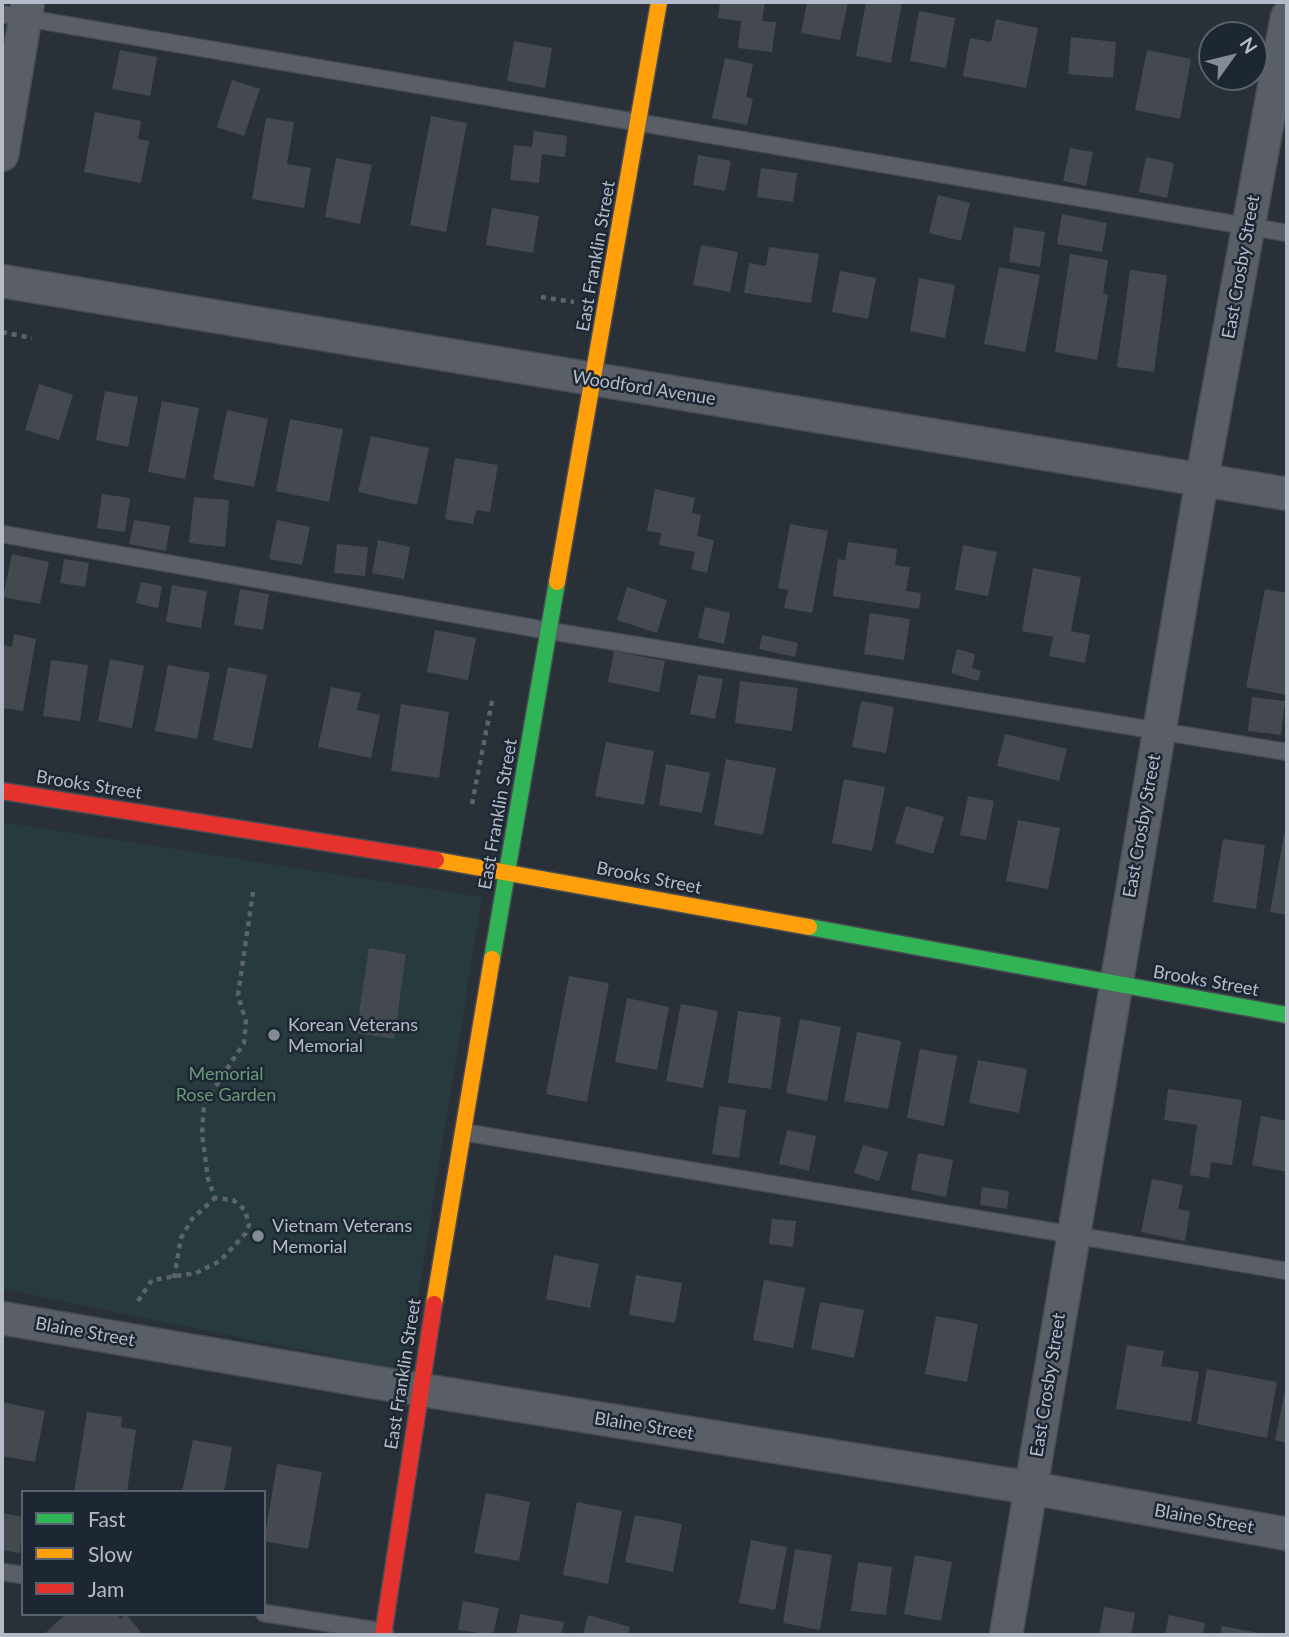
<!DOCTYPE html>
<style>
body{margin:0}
#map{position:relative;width:1289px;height:1637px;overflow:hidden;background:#2a3038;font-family:Lato,sans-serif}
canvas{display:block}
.frame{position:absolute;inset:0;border:4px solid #b4bcc9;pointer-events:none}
.legend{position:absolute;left:21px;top:1490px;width:245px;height:126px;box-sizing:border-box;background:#1d2633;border:2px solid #59626f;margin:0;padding:9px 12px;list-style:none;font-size:21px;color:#b4bcc9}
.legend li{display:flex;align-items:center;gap:14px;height:35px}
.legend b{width:35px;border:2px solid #59626f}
.north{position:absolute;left:1198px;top:21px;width:70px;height:70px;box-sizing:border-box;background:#1d2633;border:2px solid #59626f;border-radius:50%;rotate:56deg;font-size:19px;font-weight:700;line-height:28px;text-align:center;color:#b4bcc9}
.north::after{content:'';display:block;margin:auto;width:24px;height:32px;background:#848b96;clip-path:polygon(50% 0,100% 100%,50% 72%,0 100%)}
</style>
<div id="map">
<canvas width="1289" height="1637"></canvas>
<div class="frame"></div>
<ul class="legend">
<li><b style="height:9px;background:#30b455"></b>Fast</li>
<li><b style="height:9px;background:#ff9f0a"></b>Slow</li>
<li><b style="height:9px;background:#e5322d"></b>Jam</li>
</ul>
<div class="north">N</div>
</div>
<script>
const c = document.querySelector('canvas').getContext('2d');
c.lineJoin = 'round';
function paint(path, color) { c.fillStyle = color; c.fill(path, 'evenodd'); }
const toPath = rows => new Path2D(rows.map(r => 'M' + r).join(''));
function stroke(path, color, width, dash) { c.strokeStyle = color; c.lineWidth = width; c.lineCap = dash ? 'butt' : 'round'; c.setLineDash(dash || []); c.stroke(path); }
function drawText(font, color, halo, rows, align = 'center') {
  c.font = font + ' Lato,sans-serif'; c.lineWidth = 5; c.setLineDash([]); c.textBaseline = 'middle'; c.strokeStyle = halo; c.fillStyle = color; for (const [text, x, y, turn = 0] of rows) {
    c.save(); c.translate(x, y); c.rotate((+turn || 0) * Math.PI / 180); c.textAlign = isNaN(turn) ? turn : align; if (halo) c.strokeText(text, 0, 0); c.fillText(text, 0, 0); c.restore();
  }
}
paint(toPath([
 [2,822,482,897,406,1371,2,1289]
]), '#273a3e');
paint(toPath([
 [720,2,765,2,762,21,776,22,772,52,738,48,741,21,718,18],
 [807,2,848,2,840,40,801,33],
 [866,2,902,2,891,63,856,56],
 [919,11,955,18,946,68,910,61],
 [996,19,1038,28,1026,88,963,76,970,38,991,42],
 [1071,37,1116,42,1113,78,1068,74],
 [514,41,552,48,545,88,507,81],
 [120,50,157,57,150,96,112,89],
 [1147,50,1191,59,1180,119,1135,110],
 [725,58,753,64,746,97,753,99,747,125,712,118],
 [232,80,260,89,244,136,217,127],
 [95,112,141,121,138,139,149,141,141,183,84,172],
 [431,116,467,123,446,232,410,225],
 [266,118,294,122,287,164,311,168,304,208,252,199],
 [534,131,567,136,565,157,542,154,539,183,510,180,514,145,532,147],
 [1070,148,1093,152,1086,186,1063,181],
 [698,155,731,161,725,191,693,185],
 [1146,157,1174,163,1167,198,1139,192],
 [336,158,372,165,360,224,325,217],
 [761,168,797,173,793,202,757,197],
 [938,195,970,203,961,241,929,233],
 [492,208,539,216,533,253,486,245],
 [1062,214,1107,223,1102,252,1057,244],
 [1014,227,1045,232,1040,267,1009,262],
 [701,245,738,252,730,292,693,285],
 [769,247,819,254,811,303,744,293,749,263,766,266],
 [1070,254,1108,260,1103,293,1108,295,1097,360,1055,352],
 [999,267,1040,275,1025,352,984,344],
 [1130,270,1167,275,1154,372,1117,367],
 [840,271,876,278,868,319,832,312],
 [919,278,955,285,945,338,910,331],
 [39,384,73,395,59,440,25,430],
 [105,391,138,397,128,447,96,440],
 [162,401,199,408,185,479,148,472],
 [227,410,268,419,254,487,213,479],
 [290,419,343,429,329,502,276,491],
 [371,436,429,448,417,505,358,492],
 [455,458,498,465,490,512,476,510,473,524,445,519],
 [655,489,695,498,692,513,701,515,697,536,714,540,707,573,691,569,695,552,659,545,661,533,647,531],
 [102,494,130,498,125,532,97,528],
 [194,497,229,500,225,547,189,543],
 [134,520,170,526,166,551,129,544],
 [277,520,310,527,302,565,269,559],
 [790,524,828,531,812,613,784,608,788,590,778,588],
 [378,540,410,547,404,579,372,573],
 [848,542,897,549,895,565,910,567,906,591,921,593,919,609,833,596,838,559,845,560],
 [337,544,368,547,365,576,334,573],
 [963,545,997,552,988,596,955,590],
 [12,554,49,562,40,604,3,597],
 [64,559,89,563,85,587,60,583],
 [1033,568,1081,577,1071,631,1090,635,1085,663,1049,656,1053,637,1022,631],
 [141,582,162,586,158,608,136,603],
 [172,585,207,591,201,628,166,622],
 [627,587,667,600,657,633,617,620],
 [240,589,269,594,263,630,234,625],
 [1265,589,1287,593,1287,695,1246,687],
 [705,607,730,613,724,644,698,638],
 [870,613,910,619,904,660,864,654],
 [435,630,476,638,468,680,427,672],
 [14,634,36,639,23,711,2,708,2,645,12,647],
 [762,635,798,643,795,657,759,649],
 [957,649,975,654,972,668,981,671,978,681,951,673],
 [614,651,665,661,659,692,608,682],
 [110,659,144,666,132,728,98,721],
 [51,660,88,665,80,721,43,716],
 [168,665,210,673,197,739,155,731],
 [228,667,267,675,252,749,213,740],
 [698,675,723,679,715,719,690,714],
 [740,681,798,688,792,731,735,723],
 [331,687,361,693,357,710,380,715,371,758,318,747],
 [1252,697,1285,701,1281,735,1248,731],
 [861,701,894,707,886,753,852,747],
 [401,704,449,712,439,778,391,771],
 [1005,734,1067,749,1059,781,997,766],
 [606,742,654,751,644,805,595,796],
 [726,759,776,768,763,835,714,825],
 [666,764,710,773,702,813,659,805],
 [844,779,885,787,872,851,832,843],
 [968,796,994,801,986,840,960,835],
 [906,806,944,817,933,854,895,843],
 [1018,820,1060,828,1048,889,1006,881],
 [1284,835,1287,835,1287,915,1270,912],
 [1223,839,1265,845,1256,909,1213,902],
 [369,948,406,954,394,1039,356,1033],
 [569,976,609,983,587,1102,546,1094],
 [627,998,669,1007,657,1070,615,1062],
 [681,1004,718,1011,703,1088,666,1081],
 [738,1011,781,1017,771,1089,728,1083],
 [800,1019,841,1027,827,1101,786,1093],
 [857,1032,901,1041,888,1109,844,1101],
 [920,1049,957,1056,944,1126,907,1118],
 [978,1060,1027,1069,1019,1113,969,1103],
 [1168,1089,1242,1100,1232,1165,1211,1162,1209,1178,1190,1175,1197,1125,1164,1120],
 [719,1106,746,1110,739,1158,712,1154],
 [1261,1116,1287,1121,1287,1172,1252,1165],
 [787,1130,816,1136,809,1171,779,1164],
 [863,1145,888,1152,879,1181,854,1173],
 [918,1153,953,1160,946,1197,911,1190],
 [1152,1179,1183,1185,1178,1209,1190,1211,1185,1241,1141,1232],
 [982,1187,1009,1191,1007,1209,980,1205],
 [772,1219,796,1221,793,1247,769,1244],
 [554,1255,599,1264,590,1308,546,1299],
 [636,1275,682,1283,675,1323,629,1315],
 [764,1280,805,1288,793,1348,753,1340],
 [820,1302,864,1310,854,1358,811,1349],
 [936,1316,978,1324,967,1382,925,1374],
 [1127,1345,1164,1351,1161,1366,1199,1372,1191,1422,1116,1409],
 [1207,1369,1277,1382,1267,1438,1197,1424],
 [1286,1386,1287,1386,1287,1443,1275,1440],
 [2,1402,45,1411,35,1462,2,1456],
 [87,1412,122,1417,121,1427,136,1430,127,1492,74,1492],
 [193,1440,232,1447,224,1492,182,1492],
 [277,1464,322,1472,308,1549,264,1541],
 [486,1493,530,1502,519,1561,474,1553],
 [577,1502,622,1511,608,1584,563,1575],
 [2,1513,23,1517,20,1553,2,1550],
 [635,1515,682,1524,673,1572,625,1562],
 [751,1540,787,1547,775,1610,739,1603],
 [795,1549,832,1555,820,1630,783,1623],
 [915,1555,952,1562,941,1621,904,1614],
 [858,1562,892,1567,886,1615,851,1611],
 [463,1601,499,1608,493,1635,458,1630],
 [1104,1607,1135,1613,1131,1635,1099,1635],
 [66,1614,117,1614,120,1619,126,1614,143,1635,43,1635],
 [520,1614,564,1622,561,1635,516,1635],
 [588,1615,630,1627,628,1635,583,1635],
 [1169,1615,1205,1623,1203,1635,1165,1635],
 [1222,1626,1264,1634,1264,1635,1220,1635]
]), '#444950');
const lane = toPath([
 [2,14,1287,233],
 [2,534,550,631,1287,752],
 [463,1132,1287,1271],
 [2,1572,23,1575],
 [264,1613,385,1632]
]);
const street = toPath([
 [2,155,28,2],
 [2,281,1287,494],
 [2,1318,373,1382,1031,1488,1287,1534],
 [1006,1635,1202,479,1287,17]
]);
const fast = toPath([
 [809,927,1287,1015],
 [492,959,557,582]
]);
const slow = toPath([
 [557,582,659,2],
 [436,860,809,927],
 [434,1304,492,959]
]);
const jam = toPath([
 [2,791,436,860],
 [383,1635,434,1304]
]);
stroke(lane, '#484c53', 19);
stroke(street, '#484c53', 35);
stroke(fast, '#484c53', 19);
stroke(slow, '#484c53', 19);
stroke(jam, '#484c53', 19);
stroke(toPath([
 [541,297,574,302],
 [2,332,32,338],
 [472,804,492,701],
 [174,1278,181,1238,192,1219,215,1198],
 [138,1301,152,1280,196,1273,220,1261,246,1233,249,1225,245,1210,233,1200,215,1198,208,1179,202,1134,204,1104,244,1043,246,1022,238,995,253,892]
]), '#5d636a', 4.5, [5, 5]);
stroke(lane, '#5a5e66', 16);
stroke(street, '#5a5e66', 32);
stroke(fast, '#30b455', 16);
stroke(slow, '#ff9f0a', 16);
stroke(jam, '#e5322d', 16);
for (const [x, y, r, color] of [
 [274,1035,7,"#848b96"],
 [258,1236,7,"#848b96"]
]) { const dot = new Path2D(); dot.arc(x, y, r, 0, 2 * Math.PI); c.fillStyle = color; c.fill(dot); stroke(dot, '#1d2633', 2.5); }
drawText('18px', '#b4bcc9', '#1d2633', [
 ["East Franklin Street",596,256,-80],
 ["East Crosby Street",1241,267,-80],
 ["Woodford Avenue",644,388,9],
 ["Brooks Street",89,785,9],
 ["East Franklin Street",498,814,-80],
 ["East Crosby Street",1142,826,-80],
 ["Brooks Street",649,878,11],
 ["Brooks Street",1206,981,10],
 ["Blaine Street",85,1332,10],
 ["East Franklin Street",403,1374,-81],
 ["East Crosby Street",1048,1385,-81],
 ["Blaine Street",644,1426,9],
 ["Blaine Street",1204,1519,10]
]);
drawText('18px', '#b4bcc9', '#1d2633', [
 ["Korean Veterans",288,1025],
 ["Memorial",288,1046],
 ["Vietnam Veterans",272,1226],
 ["Memorial",272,1247]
], 'left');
drawText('18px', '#6b9a76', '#1d2633', [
 ["Memorial",226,1074],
 ["Rose Garden",226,1095]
]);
</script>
